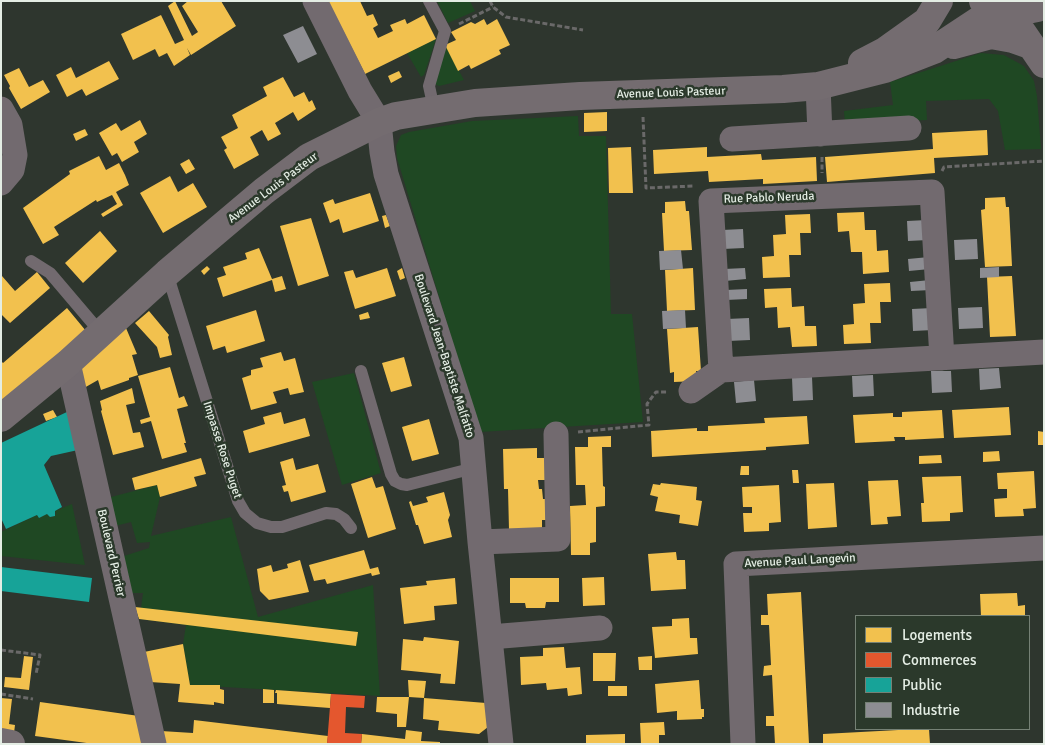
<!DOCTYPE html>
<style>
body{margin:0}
#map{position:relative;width:1045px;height:745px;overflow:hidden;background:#2e362e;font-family:Signika,sans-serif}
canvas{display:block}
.frame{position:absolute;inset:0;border:2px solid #e4ede4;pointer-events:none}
.legend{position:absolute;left:855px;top:615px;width:175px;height:115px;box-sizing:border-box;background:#2b392b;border:1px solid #758175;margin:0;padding:6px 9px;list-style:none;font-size:15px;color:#e4ede4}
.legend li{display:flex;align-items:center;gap:10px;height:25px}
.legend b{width:25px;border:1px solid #758175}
</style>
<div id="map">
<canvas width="1045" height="745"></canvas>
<div class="frame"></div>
<ul class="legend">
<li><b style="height:14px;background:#f2c14e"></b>Logements</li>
<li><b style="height:14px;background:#e4572e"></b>Commerces</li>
<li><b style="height:14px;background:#17a398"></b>Public</li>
<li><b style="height:14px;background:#8d8d92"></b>Industrie</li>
</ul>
</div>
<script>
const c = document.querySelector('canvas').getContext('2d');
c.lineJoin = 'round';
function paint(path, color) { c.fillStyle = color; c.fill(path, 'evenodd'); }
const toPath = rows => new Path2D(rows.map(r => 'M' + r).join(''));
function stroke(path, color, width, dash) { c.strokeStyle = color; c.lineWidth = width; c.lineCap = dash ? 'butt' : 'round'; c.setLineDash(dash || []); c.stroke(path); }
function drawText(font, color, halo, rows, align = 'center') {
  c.font = font + ' Signika,sans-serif'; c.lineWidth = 5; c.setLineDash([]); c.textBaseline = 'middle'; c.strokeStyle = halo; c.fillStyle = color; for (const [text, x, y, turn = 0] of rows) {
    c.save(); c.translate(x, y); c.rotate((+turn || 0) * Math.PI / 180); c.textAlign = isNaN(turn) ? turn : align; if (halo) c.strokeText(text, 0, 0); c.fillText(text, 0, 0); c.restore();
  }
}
paint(toPath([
 [437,1,470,1,475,11,448,23],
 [436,39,424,75,421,77,407,53],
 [445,45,464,80,439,86,435,84],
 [981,53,1004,55,1024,66,1034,81,1037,96,1041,149,1005,150,998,111,989,99,926,101,927,120,845,124,844,111,893,105,890,82],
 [578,116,579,136,606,136,611,314,632,314,643,422,480,432,397,158,396,146,401,135,409,132,472,121],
 [354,373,381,473,342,485,312,382],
 [157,485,160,497,151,536,231,517,258,617,373,585,380,696,190,685,183,644,186,625,139,619,135,607,141,608,143,593,132,593,124,556,149,548,150,542,137,543,131,522,115,526,111,497],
 [72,504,85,565,1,556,1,532,37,515,39,518,47,514,50,517,53,517,56,514,55,511]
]), '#1f4823');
paint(toPath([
 [175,1,192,36,198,32,182,6,188,1,221,1,236,26,191,55,187,48,190,55,174,66,167,53,159,57,155,49,133,60,121,34,161,15,175,44,184,40,168,6],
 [328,1,360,1,367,16,373,14,378,25,373,28,378,38,393,31,390,25,405,19,407,24,424,15,436,39,365,74],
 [484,19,487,25,497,19,510,45,499,50,501,54,471,69,469,65,458,71,445,45,456,40,451,32,471,22,475,24],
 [109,61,119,79,86,96,82,89,67,97,56,75,71,67,76,78],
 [19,68,29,87,43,80,50,92,21,109,9,88,10,86,4,75],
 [399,71,402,77,391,83,388,76],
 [283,77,294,97,304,92,309,102,312,100,316,109,298,121,293,112,275,123,281,134,268,141,262,130,250,137,259,155,234,169,224,150,227,148,221,137,238,128,232,115,267,96,263,87],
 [607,112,607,131,584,132,584,113],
 [140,120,147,134,134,142,139,152,122,162,117,153,112,156,99,133,116,123,121,131],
 [85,129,88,135,76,141,73,134],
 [987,130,988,155,934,158,935,173,827,182,825,157,933,149,932,133],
 [631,147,633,193,609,193,608,148],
 [707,147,707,157,761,154,762,160,816,157,817,181,763,184,763,179,709,182,708,171,654,174,653,150],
 [99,156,106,170,119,163,125,175,129,185,116,192,123,205,103,217,101,214,117,204,112,195,97,202,96,200,54,227,59,235,43,244,23,208,70,174,69,171],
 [189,159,195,169,186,174,180,164],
 [170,176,178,192,193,183,207,207,163,233,140,193],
 [370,193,379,221,343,233,339,219,330,223,323,203,333,199,335,204],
 [1005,197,1006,207,1009,207,1012,266,985,267,981,210,985,209,985,198],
 [685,201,686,211,689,211,692,250,664,251,662,213,665,213,665,202],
 [864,212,865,230,876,230,877,251,888,250,889,272,863,274,862,252,851,252,849,231,838,232,837,213],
 [810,214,811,233,800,233,801,255,789,255,790,277,763,278,762,257,774,256,773,235,786,234,785,215],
 [386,215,390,226,385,228,382,216],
 [311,218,329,276,298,286,280,226],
 [100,231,117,251,83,283,65,263],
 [259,248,272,279,282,276,286,289,275,292,272,280,223,297,217,278,226,275,223,267,247,259,245,253],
 [207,266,210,269,204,275,201,271],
 [387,268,396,296,355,309,344,272,353,270,356,278],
 [402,268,405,278,400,280,397,271],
 [693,268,695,310,667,311,665,270],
 [37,272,50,288,10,323,1,314,1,277,2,276,15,291],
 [1012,276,1016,336,990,337,987,277],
 [890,283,891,302,880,302,881,323,870,323,871,343,844,344,843,325,854,324,853,304,865,303,864,284],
 [791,288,792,307,804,306,805,326,816,326,817,346,792,347,790,327,778,328,777,307,765,308,764,289],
 [67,308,86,331,1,404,1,361,3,363],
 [256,310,265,341,227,353,225,346,213,350,206,326],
 [149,311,169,335,168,337,172,355,160,358,157,347,135,323],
 [368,312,370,318,360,320,359,315],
 [698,327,701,371,696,371,697,381,674,382,674,372,670,373,667,329],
 [126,328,137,354,132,355,138,375,129,378,129,380,101,390,98,380,84,388,77,366],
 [281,352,284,361,295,358,304,392,290,395,288,388,273,392,277,403,251,410,242,378,251,375,251,370,263,367,260,358],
 [404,357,412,386,391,392,382,363],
 [170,367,179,398,184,396,188,406,177,409,186,443,184,443,187,452,162,459,151,421,141,424,140,420,150,417,138,376],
 [132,388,135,403,126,405,133,433,140,432,144,447,113,455,101,411,102,410,100,401],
 [1009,407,1011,435,954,438,952,410],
 [53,410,57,417,46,421,43,414],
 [942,410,944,438,905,440,905,437,894,437,895,441,855,443,853,415,893,413,893,417,902,417,902,412],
 [281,412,284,424,305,418,310,436,249,453,243,431,265,424,263,417],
 [807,416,809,444,766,447,766,450,652,457,651,431,697,428,697,431,708,431,708,426,765,423,764,418],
 [429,419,439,454,412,461,402,427],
 [1038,431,1044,432,1044,445,1038,445],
 [611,436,611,447,602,447,603,486,605,487,605,506,596,507,596,542,590,543,590,555,571,555,570,506,586,505,585,485,576,485,575,447,588,447,588,437],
 [537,448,537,458,545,458,545,480,538,480,539,489,542,489,543,499,549,499,549,520,542,520,542,530,509,530,508,489,504,489,503,449],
 [999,451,1000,461,983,462,983,452],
 [941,455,942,463,919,464,919,456],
 [201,458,206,474,194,477,197,486,160,497,157,485,135,490,132,478],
 [293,458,296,470,318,464,326,492,291,502,288,491,284,492,282,486,286,485,280,462],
 [741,466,749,466,749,475,740,475],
 [792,470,798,470,799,483,793,483],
 [1034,471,1036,508,1023,509,1024,516,995,517,994,499,1007,498,1007,489,998,489,997,473],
 [961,476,963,512,950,513,950,521,922,522,921,503,924,503,922,477],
 [372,477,376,488,383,486,396,529,368,538,351,484],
 [898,480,901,516,887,517,888,524,871,525,868,481],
 [661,483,697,487,696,500,702,501,698,526,679,523,680,515,655,511,658,497,650,495,653,484,660,485],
 [834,483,837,527,808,529,806,484],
 [779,485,781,522,769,523,769,531,744,532,743,513,752,513,752,507,743,507,742,487],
 [444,492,450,515,448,520,452,537,424,544,418,525,416,525,409,502,411,501,413,506,428,502,426,497],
 [364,550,370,569,378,567,380,574,372,576,371,573,327,584,325,579,314,581,309,565],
 [676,552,677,560,685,560,686,589,651,591,648,554],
 [300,560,309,592,269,600,260,591,257,569,271,565,273,572,288,568,287,564],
 [604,577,605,605,583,606,582,578],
 [455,578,457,604,434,606,435,620,404,624,400,588,427,585,426,581],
 [510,578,559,578,559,602,546,602,545,608,526,608,525,603,510,603],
 [801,592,809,744,775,744,774,726,766,726,766,716,774,716,772,675,763,676,764,666,771,665,769,625,761,625,761,615,768,615,767,594],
 [1017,593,1018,606,1025,605,1025,616,981,616,980,594],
 [135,607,358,632,356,646,139,619],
 [689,618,690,638,697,638,698,654,655,658,652,627,672,626,672,619],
 [424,637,459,641,455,684,440,683,441,674,401,670,403,639,423,641],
 [183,644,190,685,220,685,220,689,224,690,224,704,214,702,214,705,178,702,180,684,150,682,144,652],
 [564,647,566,668,580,667,582,694,568,696,567,688,547,690,546,683,521,685,520,657,543,656,543,648],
 [593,653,616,653,615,681,593,681],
 [24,656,33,657,29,690,4,687,5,677,21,678],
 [652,656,652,670,639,670,638,657],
 [408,680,426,681,424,698,409,697],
 [699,680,701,709,704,709,704,717,702,717,702,719,677,720,677,711,657,713,655,684],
 [608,686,627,686,627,696,608,696],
 [263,689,274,690,274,703,263,703],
 [276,690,331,694,330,708,277,704,277,693,275,693],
 [377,697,409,697,406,727,397,727,397,714,376,712],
 [1,698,12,699,9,724,15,725,14,733,1,732],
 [424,698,486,703,488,727,479,734,438,730,439,721,423,719],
 [40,702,139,716,142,744,94,744,35,736],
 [194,720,328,736,327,744,164,744,161,731,193,733],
 [664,722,665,735,659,735,659,744,641,744,640,723],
 [917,729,929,729,930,744,823,744,823,734],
 [406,730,422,732,421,741,440,742,440,744,361,744,362,734,405,739],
 [625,734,625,744,586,744,586,735]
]), '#f2c14e');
paint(toPath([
 [331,694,365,696,364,708,346,707,345,733,362,734,361,744,327,744]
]), '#e4572e');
paint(toPath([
 [69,411,78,450,51,456,44,465,62,507,55,511,55,516,50,517,47,514,39,518,37,515,6,529,1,518,1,443],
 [1,567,92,578,89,602,1,591]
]), '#17a398');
paint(toPath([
 [303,26,317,54,298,63,283,35],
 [927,220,928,240,908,241,907,221],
 [743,229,744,248,723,249,722,230],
 [977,239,978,259,955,260,954,240],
 [681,250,683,269,660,270,659,251],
 [929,257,930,269,909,271,908,259],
 [999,267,999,277,980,278,980,268],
 [745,268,746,279,725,281,724,269],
 [930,280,931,290,911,291,910,282],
 [747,289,747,299,726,300,726,290],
 [982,307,983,328,959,329,958,308],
 [932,308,933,330,913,331,912,309],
 [685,310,686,328,663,329,662,311],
 [749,318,750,340,728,341,727,319],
 [999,368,1001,388,980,390,979,369],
 [931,371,951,371,952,392,932,393],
 [873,375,874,396,853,397,852,376],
 [812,377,813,400,793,401,792,378],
 [754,380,756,401,736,403,734,382]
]), '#8d8d92');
stroke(toPath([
 [490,1,493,7,506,17,583,30],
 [459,24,493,7],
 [643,117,646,188,694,186],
 [822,157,822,173],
 [942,171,944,167,1044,161],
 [578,432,649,425,647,404,656,392,668,392],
 [1,650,40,655,36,674],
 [1,694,33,699]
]), '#6a6969', 3, [5, 2.5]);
stroke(toPath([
 [429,1,445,31,429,86,434,109],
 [31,261,50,273,101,333],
 [167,273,238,501,245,513,257,523,271,527,282,527,326,513,336,514,344,519,351,528],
 [361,371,391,474,395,481,401,484,407,485,474,468]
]), '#726a6f', 12);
stroke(toPath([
 [315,1,360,91,379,122,382,152,386,174,471,438,480,542,501,744],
 [818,86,820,134],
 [1,109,10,125,15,155,12,170,1,183],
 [732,139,909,128],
 [68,363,154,744],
 [721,370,711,201,932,192,942,358],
 [721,370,1044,352],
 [691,391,721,370],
 [480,542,558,539,556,434],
 [490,637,600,628],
 [743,744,736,564,1044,548]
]), '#726a6f', 25);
stroke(toPath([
 [983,1,996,9,1017,12,1037,8,1044,4],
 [1020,29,1044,64],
 [954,45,991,35,1013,39,1030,45],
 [862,63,885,51,927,21,939,1],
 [1,418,68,363,167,273,264,191,309,157,379,122,396,116,475,103,580,96,783,89,818,86,885,69,934,50,996,9],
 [1,742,11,744]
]), '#746c70', 28);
drawText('12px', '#e4ede4', '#2b392b', [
 ["Avenue Louis Pasteur",671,93,-2],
 ["Avenue Louis Pasteur",273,188,-37],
 ["Rue Pablo Neruda",769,198,-2],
 ["Boulevard Jean-Baptiste Malfatto",444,356,72],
 ["Impasse Rose Puget",222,450,72],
 ["Boulevard Perrier",111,553,77],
 ["Avenue Paul Langevin",800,561,-3]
]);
</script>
